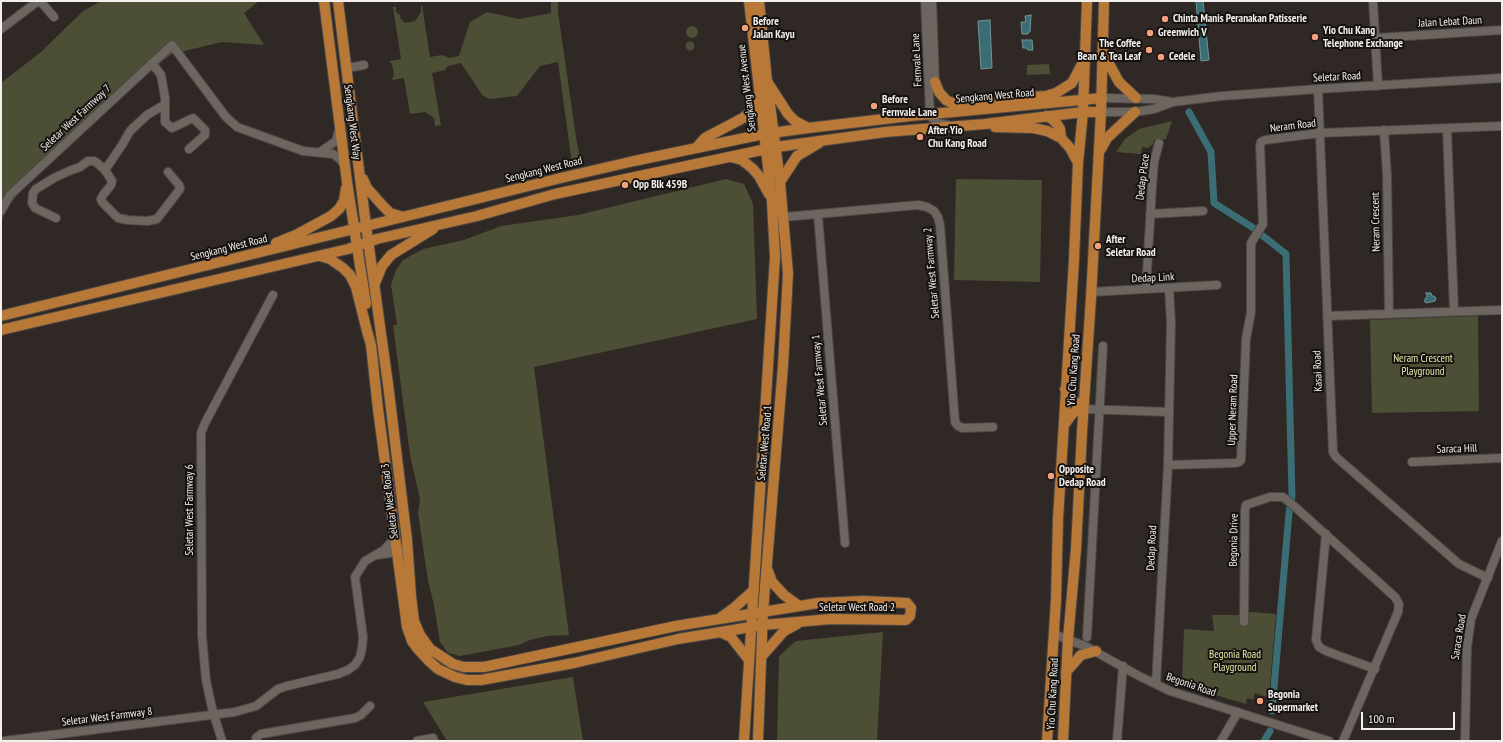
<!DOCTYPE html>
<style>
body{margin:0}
#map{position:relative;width:1503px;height:742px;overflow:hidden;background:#2f2825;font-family:"PT Sans Narrow",sans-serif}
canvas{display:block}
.frame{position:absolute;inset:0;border:2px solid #f4f0ed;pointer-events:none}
.scale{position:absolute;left:1361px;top:712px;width:94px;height:18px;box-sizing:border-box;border:2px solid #f4f0ed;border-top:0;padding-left:5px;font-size:12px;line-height:14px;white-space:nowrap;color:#f4f0ed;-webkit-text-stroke:3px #151210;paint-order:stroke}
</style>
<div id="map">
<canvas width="1503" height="742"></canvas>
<div class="frame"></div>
<div class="scale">100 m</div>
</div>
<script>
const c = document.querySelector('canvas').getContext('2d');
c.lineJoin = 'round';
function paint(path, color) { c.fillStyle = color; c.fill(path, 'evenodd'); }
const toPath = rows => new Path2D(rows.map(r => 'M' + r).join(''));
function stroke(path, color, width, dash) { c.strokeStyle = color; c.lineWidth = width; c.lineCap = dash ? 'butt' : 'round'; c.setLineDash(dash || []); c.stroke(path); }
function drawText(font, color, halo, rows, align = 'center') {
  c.font = font + ' "PT Sans Narrow",sans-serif'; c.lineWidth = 4; c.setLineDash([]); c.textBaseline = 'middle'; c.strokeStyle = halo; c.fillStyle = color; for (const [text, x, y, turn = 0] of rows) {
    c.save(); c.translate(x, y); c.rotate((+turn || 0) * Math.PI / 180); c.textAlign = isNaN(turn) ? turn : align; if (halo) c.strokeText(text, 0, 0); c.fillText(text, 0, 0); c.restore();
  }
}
paint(toPath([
 [101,1,259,1,244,13,264,45,222,42,172,54,150,70,79,138,28,182,6,209,1,223,1,83,41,52,83,11],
 [551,1,558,1,558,12,577,144,581,161,572,164,558,62,540,66,517,96,490,99,483,96,461,63,448,66,445,70,432,73,441,125,435,126,434,118,425,112,410,114,404,78,392,80,394,74,392,64,389,61,401,59,393,7,396,7,396,12,401,16,400,18,405,23,415,21,421,12,421,6,422,5,430,57,442,55,449,58,459,56,470,22,487,12,519,19,551,13],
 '686 32a6 6 0 1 1 12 0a6 6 0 1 1-12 0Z',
 '685.5 46a4.5 4.5 0 1 1 9 0a4.5 4.5 0 1 1-9 0Z',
 [1049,64,1050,74,1027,75,1027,65],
 [1172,121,1166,139,1154,140,1153,144,1148,148,1142,147,1141,154,1116,152,1125,139,1139,129],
 [726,179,744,184,753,204,757,319,534,367,569,635,547,636,530,640,519,645,460,656,448,653,440,642,434,605,428,581,418,513,420,499,410,455,393,325,397,325,391,285,396,270,403,260,423,249,464,240,501,226,578,215],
 [956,179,1042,180,1040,282,954,280],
 [1478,316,1479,411,1372,413,1370,320],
 [1251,612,1276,614,1269,698,1255,693,1253,700,1247,698,1246,704,1182,685,1184,629,1214,631,1212,615,1238,615],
 [883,632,877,741,777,741,779,656,796,641],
 [573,677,583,741,447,741,423,702]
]), '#4c4f36');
const water = toPath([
 [1196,1,1203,1,1209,60,1201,61,1196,1],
 [1031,15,1030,32,1028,32,1028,34,1022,34,1021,22,1026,22,1025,16,1031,15],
 [990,20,992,68,981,69,978,21,990,20],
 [1022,40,1032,40,1033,50,1028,50,1027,48,1023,48,1022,40],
 [1426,293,1431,293,1432,296,1434,296,1436,298,1435,301,1426,303,1424,301,1427,296,1426,293]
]);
paint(water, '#3b6d74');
stroke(water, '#729498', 1);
stroke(toPath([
 [1189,112,1211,152,1214,203,1255,229],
 [1263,236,1286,254,1292,496,1289,513,1272,711],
 [1264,741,1270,731]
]), '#3b6d74', 7);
const minor = toPath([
 [40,1,54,17],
 [925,1,930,114,932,118,938,123,948,125],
 [932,1,935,82],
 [1373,1,1378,86],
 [1,29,38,1],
 [1376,38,1502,30],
 [152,63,161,75,165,98,165,122,172,128,193,118,205,130,205,135,189,149],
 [347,68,364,65],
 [1318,89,1333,452,1336,457,1459,564,1488,578],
 [1102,98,1154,99,1172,102],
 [1101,112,1135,112,1154,109,1173,102,1222,96,1318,89,1502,78],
 [1447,129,1454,311],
 [1384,130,1387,175,1389,314],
 [320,152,336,141,339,130],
 [105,170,122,145,130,131,147,115,164,105],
 [1,211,10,195,172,45,226,117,237,127,303,151,333,154,340,159,345,166],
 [1150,214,1203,211],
 [818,215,845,543],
 [784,217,918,205,927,207,934,211,938,217,940,225,955,422,958,426,963,428,993,427],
 [56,218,35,208,32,203,33,193,36,189,54,178,69,171,80,167,88,161,94,161,97,163,105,170,112,181,111,185,103,195,101,199,102,202,118,218,128,220,148,221,157,219,180,189,179,185,168,172],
 [1146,289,1152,187,1154,162,1159,143],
 [1091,292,1217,285],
 [1327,316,1502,310],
 [1083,409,1168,412],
 [1412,462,1502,458],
 [1168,465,1235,463,1239,462,1241,460,1246,339,1251,312,1251,243,1263,224,1260,145,1261,142,1265,140,1320,133,1502,126],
 [1326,534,1316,640,1319,647,1326,651,1375,669],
 [377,555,403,551,407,542],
 [1244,622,1245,510,1246,505,1270,497,1283,497,1294,506,1395,597,1399,604,1398,612,1343,741],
 [1054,634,1087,647,1139,676,1170,691,1329,741],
 [1087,637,1103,346],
 [1156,684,1168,465,1171,322,1169,288],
 [4,741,235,712,256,706,278,689,287,686,338,674,348,670,355,665,360,657,362,648,363,637,355,577,365,561,384,550,395,538],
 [222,741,212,708,206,680,202,636,201,433,205,423,273,295],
 [256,741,256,738,261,734,355,718,361,715,370,706],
 [417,741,433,738,434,741],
 [1117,741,1123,666],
 [1221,741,1238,712],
 [1465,741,1467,647,1471,619,1502,541]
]);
const major = toPath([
 [324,1,347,182,366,304],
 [1103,53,1119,82,1136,98],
 [935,82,939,92,946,100,952,103,982,100,1046,96],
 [768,83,788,114,795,121,808,128],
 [1040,100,1046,96,1056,93,1072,83,1082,64],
 [1046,116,1052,119,1057,124,1060,129,1061,138,1070,148,1078,163],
 [995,127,1033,128,1047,131,1061,138],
 [696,148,705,138,743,118,753,110,760,98],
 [1101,149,1107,138,1135,112],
 [731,157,742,160,753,169,759,176,769,194],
 [363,179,367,188,383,206,390,213,403,217],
 [780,182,797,156,819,143],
 [276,243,296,235,331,216,339,209,344,201,346,188],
 [320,256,330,259,343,268,350,275,356,287,367,331,371,345,378,409,407,627,412,641,417,648,430,662,438,669,455,677,467,680,481,680,574,663,678,639,763,625,831,619,906,620,910,616,911,608,907,603,864,601,818,603,676,626,484,667,464,667,453,664,430,649,420,635,414,621,411,596,407,540,388,384,365,218,338,1],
 [375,283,382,266,391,255,433,229],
 [1,316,565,177,634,161,764,134,808,128,910,116,1102,98],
 [1,330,348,249,377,239,477,216,555,194,776,147,885,132,985,124,1083,112,1101,112],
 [1065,389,1073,400,1083,409],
 [1064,425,1072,414,1077,410,1083,409],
 [768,571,772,582,784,595,799,606],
 [720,618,734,608,754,590],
 [720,632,731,637,749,660],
 [762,656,784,631,797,624],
 [1066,672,1081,655,1096,651],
 [744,741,775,257,772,202,749,1],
 [758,741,763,612,783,366,788,273,780,182,767,81,759,1],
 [1047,741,1056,600,1058,519,1074,260,1078,163,1083,112,1087,1],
 [1063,741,1068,639,1076,549,1082,432,1091,298,1101,112,1104,1]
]);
stroke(minor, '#4c4744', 10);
stroke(major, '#4c4744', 12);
stroke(minor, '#6c6560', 8);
stroke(major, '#b87838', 10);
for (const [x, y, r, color] of [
 [1165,19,4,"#f1a17c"],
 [745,28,4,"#f1a17c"],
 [1150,33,4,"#f1a17c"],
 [1315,37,4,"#f1a17c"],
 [1149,50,4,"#f1a17c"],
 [1161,57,4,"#f1a17c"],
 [874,106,4,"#f1a17c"],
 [920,137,4,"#f1a17c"],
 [625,185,4,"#f1a17c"],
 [1098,246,4,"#f1a17c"],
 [1051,476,4,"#f1a17c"],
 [1260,701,4,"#f1a17c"]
]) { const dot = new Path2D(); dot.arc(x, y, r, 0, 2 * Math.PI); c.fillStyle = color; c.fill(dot); stroke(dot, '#151210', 1.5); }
drawText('bold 11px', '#f4f0ed', '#151210', [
 ["Chinta Manis Peranakan Patisserie",1173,19],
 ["Before",753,22],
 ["Jalan Kayu",753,35],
 ["Yio Chu Kang",1323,31],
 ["Telephone Exchange",1323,44],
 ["Greenwich V",1158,33],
 ["The Coffee",1141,44,"right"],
 ["Bean & Tea Leaf",1141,57,"right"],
 ["Cedele",1169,57],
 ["Before",882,100],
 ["Fernvale Lane",882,113],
 ["After Yio",928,131],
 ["Chu Kang Road",928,144],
 ["Opp Blk 459B",633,185],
 ["After",1106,240],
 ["Seletar Road",1106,253],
 ["Opposite",1059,470],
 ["Dedap Road",1059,483],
 ["Begonia",1268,695],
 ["Supermarket",1268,708]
], 'left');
drawText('11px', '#f4f0ed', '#151210', [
 ["Jalan Lebat Daun",1450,22,-3],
 ["Fernvale Lane",917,60,-93],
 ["Seletar Road",1337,77,-3],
 ["Sengkang West Avenue",747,88,-97],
 ["Sengkang West Road",995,96,-5],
 ["Seletar West Farmway 7",76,118,-43],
 ["Sengkang West Way",352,122,83],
 ["Neram Road",1293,126,-7],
 ["Sengkang West Road",544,170,-14],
 ["Dedap Place",1143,177,-83],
 ["Neram Crescent",1376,222,-91],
 ["Sengkang West Road",229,248,-14],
 ["Seletar West Farmway 2",932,273,-95],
 ["Dedap Link",1153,278,-3],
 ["Yio Chu Kang Road",1074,370,-86],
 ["Kasai Road",1318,371,-92],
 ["Seletar West Farmway 1",820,380,-95],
 ["Upper Neram Road",1233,410,-88],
 ["Seletar West Road 1",765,443,-85],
 ["Saraca Hill",1457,449,-2],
 ["Seletar West Road 3",390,501,-97],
 ["Seletar West Farmway 6",190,510,-90],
 ["Begonia Drive",1234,540,-89],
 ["Dedap Road",1152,548,-87],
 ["Seletar West Road 2",857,608],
 ["Saraca Road",1459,637,-81],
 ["Begonia Road",1191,685,19],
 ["Yio Chu Kang Road",1053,694,-87],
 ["Seletar West Farmway 8",107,717,-7]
]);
drawText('11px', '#e4eba9', '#151210', [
 ["Neram Crescent",1423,359],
 ["Playground",1423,372],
 ["Begonia Road",1235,655],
 ["Playground",1235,668]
]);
</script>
